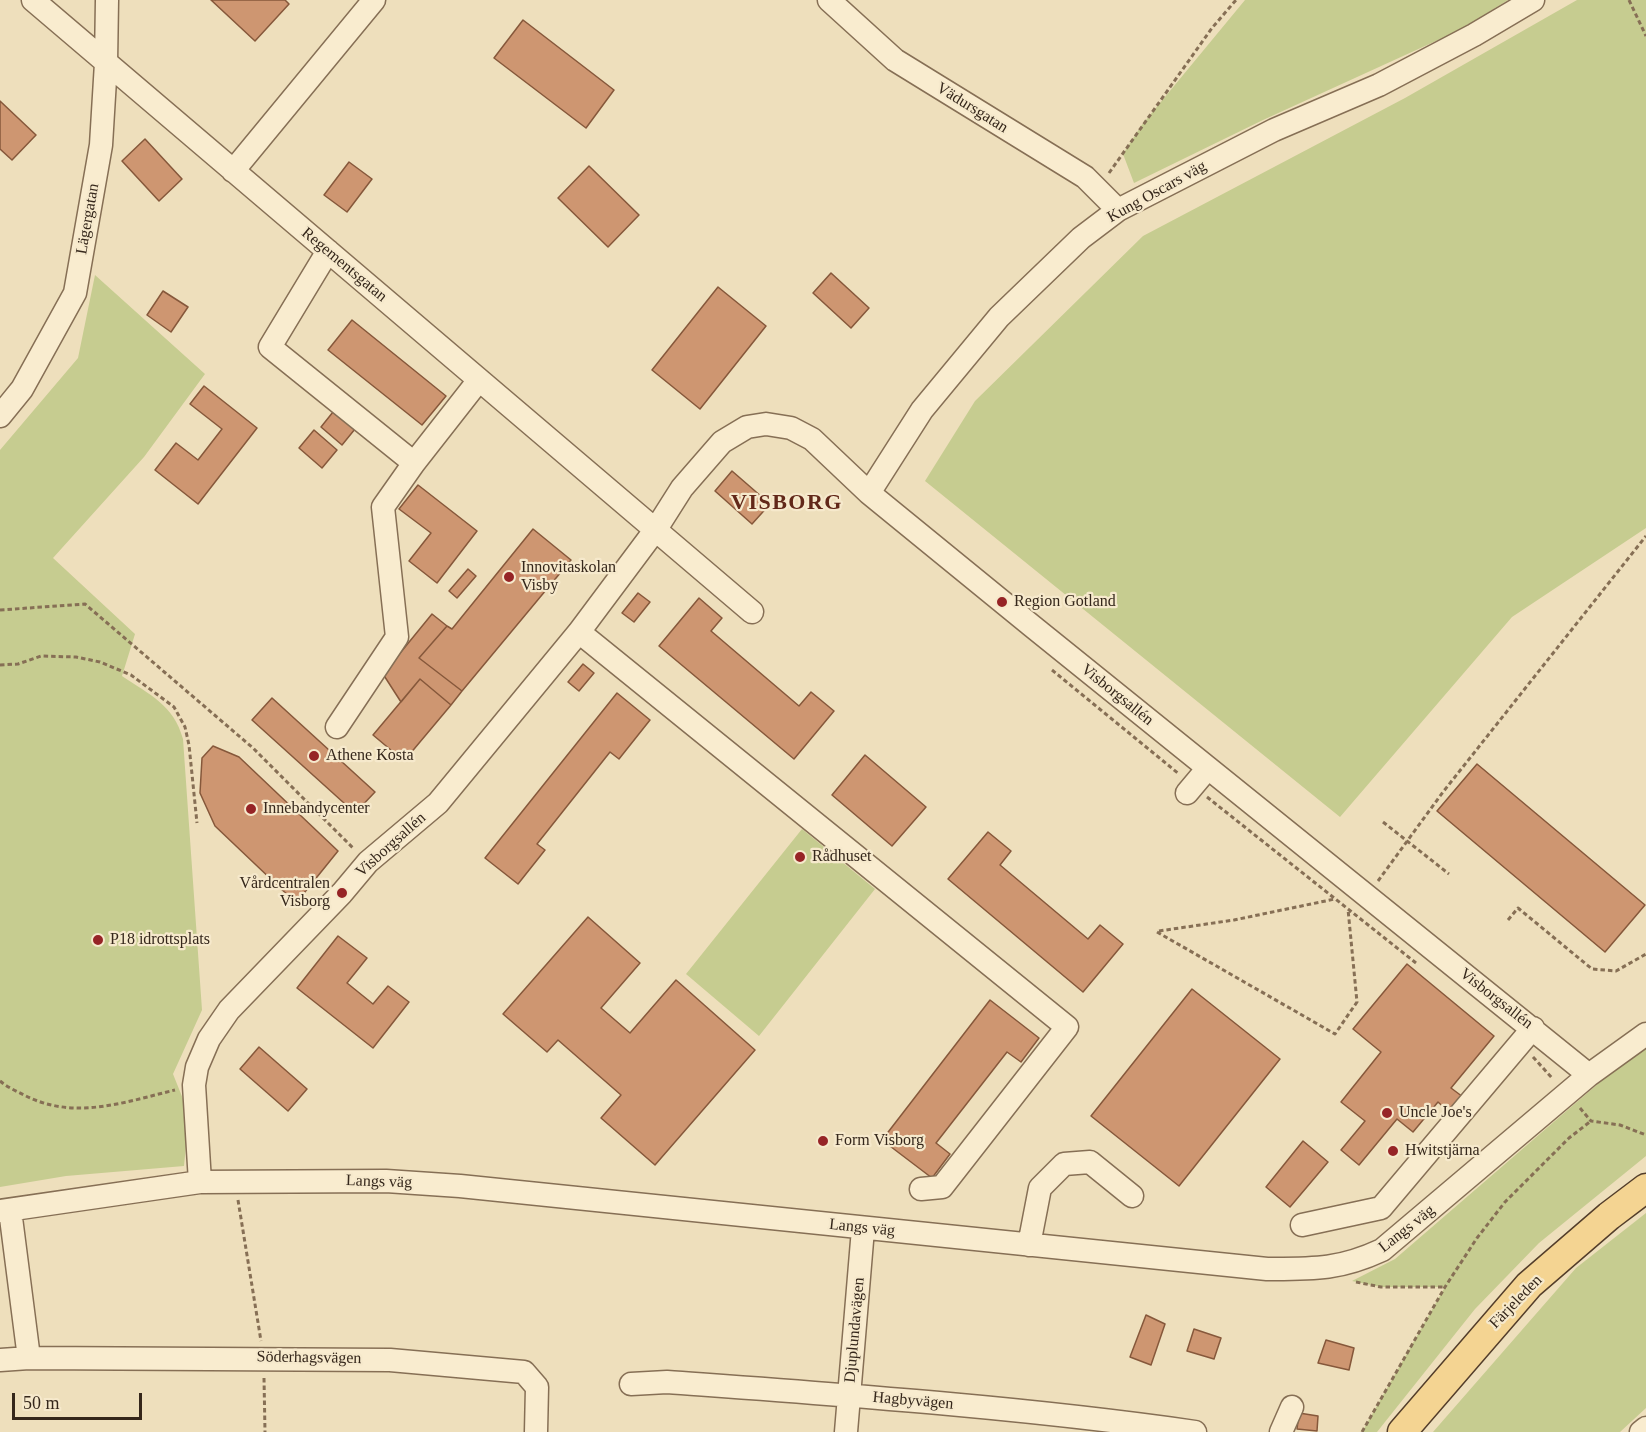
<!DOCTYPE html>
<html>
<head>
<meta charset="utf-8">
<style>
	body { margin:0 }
	#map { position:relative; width:1646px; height:1432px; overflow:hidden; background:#eedfbc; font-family:Georgia,serif }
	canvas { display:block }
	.scale { position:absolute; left:12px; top:1393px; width:130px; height:27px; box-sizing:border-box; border:3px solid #35271b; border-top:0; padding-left:8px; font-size:18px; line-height:21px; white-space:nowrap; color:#35271b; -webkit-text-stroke:4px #f6e9cc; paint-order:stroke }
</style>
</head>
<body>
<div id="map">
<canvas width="1646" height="1432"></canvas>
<div class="scale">50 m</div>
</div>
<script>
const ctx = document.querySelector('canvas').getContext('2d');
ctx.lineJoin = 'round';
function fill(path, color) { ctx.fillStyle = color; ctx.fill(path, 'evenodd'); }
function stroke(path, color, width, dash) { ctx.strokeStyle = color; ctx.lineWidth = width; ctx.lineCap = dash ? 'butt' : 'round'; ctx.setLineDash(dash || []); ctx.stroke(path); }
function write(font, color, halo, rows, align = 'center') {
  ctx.font = font + ' Georgia,serif'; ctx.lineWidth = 4.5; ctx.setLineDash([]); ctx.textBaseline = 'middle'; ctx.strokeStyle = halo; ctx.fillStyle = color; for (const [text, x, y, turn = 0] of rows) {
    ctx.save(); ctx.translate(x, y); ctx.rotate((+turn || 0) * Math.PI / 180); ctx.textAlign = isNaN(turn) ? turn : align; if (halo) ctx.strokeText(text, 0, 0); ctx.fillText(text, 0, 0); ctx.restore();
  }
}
const green = new Path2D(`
	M1245,0H1508L1460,30L1263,120L1134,183L1123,154L1141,126Z
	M1577,0H1646V528L1512,617L1340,817L925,481L975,401L1143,236L1405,98Z
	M95,275L205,374L144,457L53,558L135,634L122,676C150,695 174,705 183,739L202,1010L173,1074L189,1114L184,1166L66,1176L0,1187V450L78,358Z
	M802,829L875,889L759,1036L686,974Z
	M1646,1046V1156L1539,1243L1475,1309L1377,1432H1362L1445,1287H1381L1352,1281L1395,1259L1629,1057Z
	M1646,1213V1408L1620,1432H1433L1576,1268Z`);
const building = new Path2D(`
	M211,0H285L289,4L255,41Z
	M523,20L614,90L586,128L494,58Z
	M0,101L36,135L12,160L0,149Z
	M145,139L182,179L159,201L122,161Z
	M349,162L372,179L347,212L324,195Z
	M589,166L639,215L608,247L558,198Z
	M831,273L869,308L851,328L813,293Z
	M718,287L766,326L700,409L652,370Z
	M163,291L188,307L171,332L147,315Z
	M352,320L446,396L422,425L328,350Z
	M204,386L257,428L198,504L155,470L176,443L198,460L222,429L190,404Z
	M333,412L355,429L342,445L321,427Z
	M314,430L337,450L322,468L299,448Z
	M732,471L770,504L752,524L715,491Z
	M418,485L477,531L437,583L409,561L431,533L399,509Z
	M533,529L571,560L462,691L419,658L447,626L452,629Z
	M468,569L476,576L457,598L449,591Z
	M638,593L650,602L634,622L622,613Z
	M699,598L722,618L711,631L799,706L811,692L834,711L794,759L659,646Z
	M432,614L447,626L419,658L462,691L451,705L420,679L401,702L383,674Z
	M583,664L594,673L579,691L568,682Z
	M420,679L451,705L404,761L373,735Z
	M617,693L650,720L619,759L610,752L537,844L545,850L518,884L485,858Z
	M272,698L375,792L355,813L252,720Z
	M213,746L239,757L338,851L296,903L215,826L200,793L202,758Z
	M865,755L926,807L892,846L832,795Z
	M1477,764L1645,905L1605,952L1437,811Z
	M988,832L1011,851L1000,865L1088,939L1100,925L1123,944L1083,992L948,879Z
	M588,917L640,963L601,1008L630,1033L676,980L755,1050L655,1165L601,1118L621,1095L558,1040L547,1052L503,1014Z
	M338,936L367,958L347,983L373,1004L388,986L409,1002L373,1048L297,988Z
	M1407,964L1494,1036L1451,1088L1463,1097L1450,1113L1438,1102L1413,1132L1397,1119L1359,1165L1341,1150L1365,1121L1341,1102L1381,1052L1353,1029Z
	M1192,989L1280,1059L1179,1186L1091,1116Z
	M990,1000L1039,1038L1021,1062L1007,1052L936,1143L950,1154L932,1178L882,1140Z
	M259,1047L307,1089L288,1111L240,1069Z
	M1303,1141L1328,1162L1290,1207L1266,1187Z
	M1146,1315L1165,1324L1151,1365L1130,1357Z
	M1194,1329L1221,1338L1214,1359L1187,1351Z
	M1326,1340L1354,1348L1349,1370L1318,1363Z
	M1299,1413L1318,1416L1317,1431L1297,1429Z`);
const path = new Path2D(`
	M1629,0L1646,36
	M1109,173L1212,28L1236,0
	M0,610L85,604L253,748L354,849
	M0,665L18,664L41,656L76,657L100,662L131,675L174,707L185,727L189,745L197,823
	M1052,670L1179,774
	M1207,797L1416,963
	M1383,822L1449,874
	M1378,881L1443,792L1646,536
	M1508,920L1518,908L1592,969L1616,971L1646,954
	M1159,931L1234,920L1335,899
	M1157,932L1335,1034L1357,1002L1348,909
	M1533,1057L1553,1079
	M0,1081C7,1087 16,1091 24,1095C74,1121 125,1102 175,1090
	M1580,1108L1591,1121L1620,1125L1646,1135
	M238,1200L261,1341
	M1356,1282L1381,1287H1445
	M264,1378L265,1432
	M1362,1432L1445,1287L1477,1238L1505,1202L1569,1138L1591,1121`);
const minor = new Path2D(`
	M33,0L752,612
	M829,0L895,60L1085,177L1118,210
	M233,171L374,0
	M328,251L270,347L414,463L479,380
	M0,416L22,389L75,293L101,145L106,63L107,0
	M869,493L922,410L999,317L1081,238L1118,210L1274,130L1379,85L1474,35L1533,0
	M579,632L1067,1027L942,1187L921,1189
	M337,727L397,637L383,507L414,463
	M1187,793L1208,768
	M200,1182L194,1085L197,1067L209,1039L229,1010L342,893L368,862L438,803L579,632L656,529L682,488L722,442L747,427L766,424L791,428L812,439L869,493L1032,626L1589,1075
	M10,1210L29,1358
	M0,1211L200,1182L386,1181L460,1186L1267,1269C1313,1269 1339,1270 1382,1250L1589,1075L1646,1034
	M1302,1225L1381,1208L1533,1028
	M1029,1245L1040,1188L1064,1164L1090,1162L1132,1196
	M0,1360L29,1358L390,1360L524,1372L537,1387L536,1432
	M631,1384L667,1382C844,1395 1020,1407 1195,1432
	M846,1432L863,1229
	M1281,1432L1292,1407
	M1641,1432L1646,1428`);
const major = new Path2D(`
	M1402,1432L1529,1285L1609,1216L1646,1188`);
const markers = [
	[509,577,6,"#962426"],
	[1002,602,6,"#962426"],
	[314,756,6,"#962426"],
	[251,809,6,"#962426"],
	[800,857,6,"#962426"],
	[342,893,6,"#962426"],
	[98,940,6,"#962426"],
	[1387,1113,6,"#962426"],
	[823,1141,6,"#962426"],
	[1393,1151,6,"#962426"]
];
const streetNames = [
	["Vädursgatan",972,108,32],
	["Kung Oscars väg",1157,192,-29],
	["Lägergatan",88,219,-80],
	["Regementsgatan",344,265,40],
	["Visborgsallén",1117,695,39],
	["Visborgsallén",391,845,-42],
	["Visborgsallén",1496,999,38],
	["Langs väg",379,1182,2],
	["Langs väg",862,1228,6],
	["Langs väg",1407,1229,-38],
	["Färjeleden",1516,1302,-46],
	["Djuplundavägen",855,1330,-85],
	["Söderhagsvägen",309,1358,1],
	["Hagbyvägen",913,1401,5]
];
const poiNames = [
	["Innovitaskolan",521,568],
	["Visby",521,586],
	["Region Gotland",1014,602],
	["Athene Kosta",326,756],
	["Innebandycenter",263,809],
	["Rådhuset",812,857],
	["Vårdcentralen",330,884,"right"],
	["Visborg",330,902,"right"],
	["P18 idrottsplats",110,940],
	["Uncle Joe's",1399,1113],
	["Form Visborg",835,1141],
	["Hwitstjärna",1405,1151]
];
const districtNames = [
	["VISBORG",787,503]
];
fill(green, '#c6cc90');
fill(building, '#ce9671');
stroke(building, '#86583b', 1.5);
stroke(minor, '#866f55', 25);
stroke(major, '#533d2a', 31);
stroke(path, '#866f55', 3, [4.5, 3]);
stroke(minor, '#f9eccf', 22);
stroke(major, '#f4d492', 28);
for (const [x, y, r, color] of markers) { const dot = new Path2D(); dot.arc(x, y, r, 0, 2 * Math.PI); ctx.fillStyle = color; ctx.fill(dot); stroke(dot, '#f6e9cc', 2); }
write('16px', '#35271b', '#f6e9cc', streetNames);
write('16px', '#35271b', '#f6e9cc', poiNames, 'left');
ctx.letterSpacing = '1.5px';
write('bold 22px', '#622819', '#f6e9cc', districtNames);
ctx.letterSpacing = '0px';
</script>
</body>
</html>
